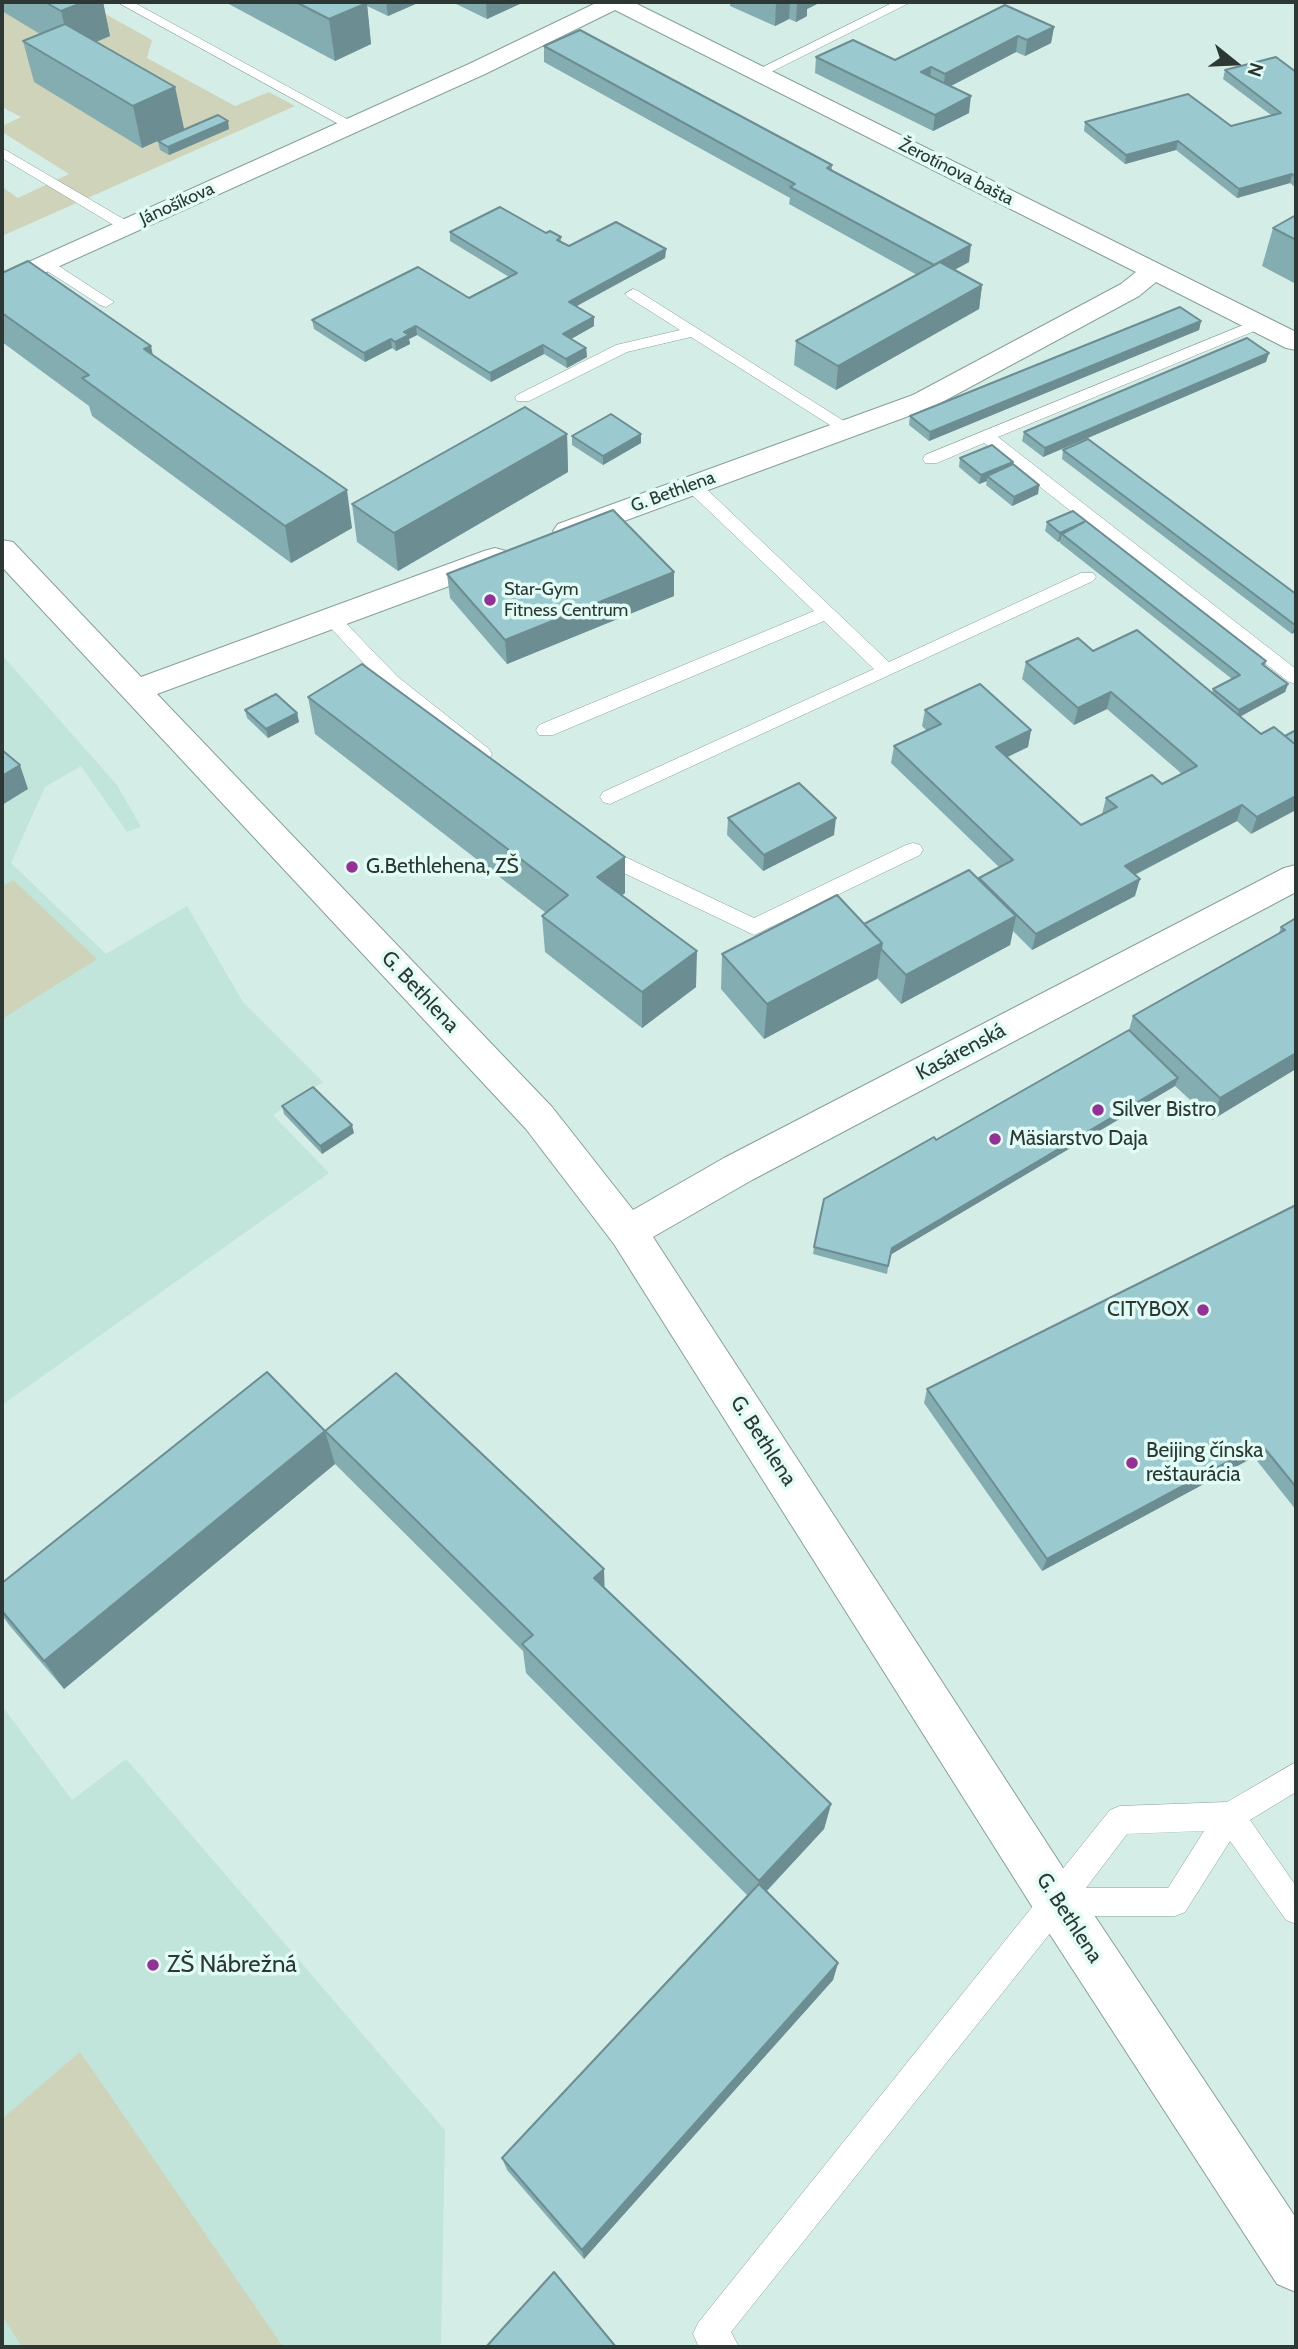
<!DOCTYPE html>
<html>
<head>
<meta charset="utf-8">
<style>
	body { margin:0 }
	#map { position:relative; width:1298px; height:2349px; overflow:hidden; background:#d4eee7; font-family:Cabin,sans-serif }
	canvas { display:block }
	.frame { position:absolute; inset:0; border:4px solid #2d3835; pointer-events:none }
	.north { position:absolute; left:1200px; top:28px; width:70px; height:70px; -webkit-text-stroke:5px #e1fcf4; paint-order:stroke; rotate:108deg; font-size:19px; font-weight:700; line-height:28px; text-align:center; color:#2d3835 }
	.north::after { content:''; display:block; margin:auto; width:24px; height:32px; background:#2d3835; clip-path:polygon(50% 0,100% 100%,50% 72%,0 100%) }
</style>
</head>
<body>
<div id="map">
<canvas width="1298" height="2349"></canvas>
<div class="frame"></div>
<div class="north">N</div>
</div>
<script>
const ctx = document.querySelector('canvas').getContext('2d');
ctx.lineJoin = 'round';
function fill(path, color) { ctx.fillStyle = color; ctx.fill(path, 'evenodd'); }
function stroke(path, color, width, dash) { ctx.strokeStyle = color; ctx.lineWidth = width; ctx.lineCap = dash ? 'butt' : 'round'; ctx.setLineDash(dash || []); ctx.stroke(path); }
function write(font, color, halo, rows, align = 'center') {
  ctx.font = font + ' Cabin,sans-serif'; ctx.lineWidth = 7; ctx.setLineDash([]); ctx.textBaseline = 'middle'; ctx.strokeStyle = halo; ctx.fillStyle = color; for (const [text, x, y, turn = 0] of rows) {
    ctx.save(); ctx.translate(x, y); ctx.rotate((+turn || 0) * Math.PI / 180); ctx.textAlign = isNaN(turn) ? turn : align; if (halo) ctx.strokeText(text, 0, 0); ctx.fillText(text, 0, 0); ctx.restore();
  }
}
const built = new Path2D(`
	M2,655L117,785L141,827L127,832L81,766L45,787L11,863L106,954L187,906L243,1002L323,1082L273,1115L329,1173L2,1405Z
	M2,1706L72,1800L126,1759L445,2130L441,2347H2Z`);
const green = new Path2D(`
	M2,2H84L152,40L147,58L235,106L269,92L295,106L2,236V187L18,198L69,174L2,132V126L21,117L2,107Z
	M13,880L97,959L2,1019V887Z
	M80,2052L283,2347H22L2,2315V2119Z`);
const service = new Path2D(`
	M117,2H133L358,125L356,128H346Z
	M894,2H911L763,76H753L751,73Z
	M2,148L132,224L134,227L127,231L122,230L2,158Z
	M46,259L51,261L114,302L106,307L100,305L41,267L38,264L41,261Z
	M633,289L638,291L855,428L847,433L841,432L691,337L627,352L529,401H517L515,398L517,395L616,345L680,330L628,297L625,294Z
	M1258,319L1266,324L1264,327L998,437L1296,669V684L1289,682L984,443L937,463H925L923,459L925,455Z
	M692,480L698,481L889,662L1081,573H1093L1096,577L1093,581L610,804L603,802L600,797L603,792L874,669L824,621L553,735H539L536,730L539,725L814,611L686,489L683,485L686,481Z
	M331,612L337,614L398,677L489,749L492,754L489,759H475L384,685L325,622L322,618L325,614Z
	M599,840L606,842L621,855L754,918L906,845L913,843L920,845L923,850L920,855L754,935L607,865L589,847L592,842Z
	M1296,1762V1792L1250,1820L1296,1886V1924L1286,1920L1230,1841L1185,1912L1175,1916H1064L731,2332L739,2347L698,2345L693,2334L698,2323L1110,1810L1120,1806L1227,1802ZM1204,1831L1168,1888H1086L1127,1834Z`);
const minor = new Path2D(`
	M598,2H633L1296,332V350L1286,348L1156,282L1139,296L933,407L578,538L568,540L558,538L553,531L558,524L913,395L1121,284L1136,272L615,10L485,74L2,292V274L469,64Z
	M2,540L13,542L141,677L484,551L495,548L506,551L510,558L506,565L157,694L552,1107L633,1210L724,1158L1284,868L1296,865V892L752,1180L653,1237L1074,1885L1296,2218V2292L1277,2284L1040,1919L614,1244L526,1129L2,567Z`);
const wall = new Path2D(`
	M2,2H103L110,36L96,42L175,87L184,129L142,148L34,82L23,41L40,34L2,11Z
	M225,2H420L388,16L367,6L371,44L335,61Z
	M452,2H524L487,19Z
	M730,2H821L807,9V16L796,22L789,19L775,26L730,6Z
	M1054,27L1051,43L1025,56L1016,52L951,86L969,113L933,131L815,73L816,57L895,60Z
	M544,46L832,165V170L969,262L954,270L982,285L979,309L836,390L794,365L796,341L917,275L789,204L790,198L544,62Z
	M1225,70L1296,72V188L1290,183L1237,198L1176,150L1125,164L1084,131L1085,122L1231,126L1271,115L1223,79Z
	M229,129L169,155L160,150L158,141Z
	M1296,215V284L1262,266L1273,228Z
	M450,232L546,233L561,237V242L569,246L666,249L665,258L577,306L594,317V326L571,339L586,348L587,357L567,368L544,354L491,382L417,335L409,339L410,344L396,351L392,348L365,362L314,329L312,320L469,298L509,277L450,241Z
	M2,273L153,355L352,528L291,563L92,416L89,406L2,342Z
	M1201,321L1199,330L929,441L909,425L910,416Z
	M1266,362L1043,457L1022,441L1024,432Z
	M567,434L568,472L398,571L357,542L352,504Z
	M572,436L641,443L603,465L572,445Z
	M1063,450L1296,594V631L1292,634L1062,459Z
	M960,458L1012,465L1039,485L1038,494L1012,506L986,485L987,481L979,484L959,467Z
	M1047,522L1266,661L1265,666L1288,684L1285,692L1240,716L1261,734L1285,736L1296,730L1251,834L1237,821L1135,875V896L1032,950L1013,931L1010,945L901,1004L877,978L764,1039L721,989L722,954L864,924L979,879V878L999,867L891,763L894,746L927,731L922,726L925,710L1031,730L1028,747L1007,757L1081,825L1102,814L1106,798L1162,784L1182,774L1107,709L1074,725L1022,679L1026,662L1093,651L1212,693L1213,689L1232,679L1060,543V541L1058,542L1045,531Z
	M674,572V596L507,664L450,598L447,574Z
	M308,697L625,857V893L622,895L696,987L642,1028L545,952L542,916L546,913L315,734Z
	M245,710L297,713L299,722L268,738L247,718Z
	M728,818L834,835L763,871L727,835Z
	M1296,918L1212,1120L1175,1086L890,1255L887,1274L813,1254L814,1247L936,1140L1129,1030L1133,1016L1279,933L1281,927Z
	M282,1106L354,1133L322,1154L284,1114Z
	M1296,1205V1510L1254,1457L1042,1571L924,1403L927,1389Z
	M325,1431L605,1589L831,1804L824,1829L767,1891L838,1963L833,1980L584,2259L507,2170L502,2158L747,1895L526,1673L523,1651L335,1464L64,1689L9,1625L2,1615V1583Z`);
const shadedWall = new Path2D(`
	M84,2H103L110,36L71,52L61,11Z
	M386,2H420L388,16Z
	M489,2H524L487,19L486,3Z
	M776,2H790L789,19L775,26Z
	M797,2H821L807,9V16L796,22Z
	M367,3L371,44L335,61L329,19Z
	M1054,27L1051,43L1025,56L1027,40Z
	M1018,36L1016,52L943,90L945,74Z
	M931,67L930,83L921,72Z
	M175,87L184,129L142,148L133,106Z
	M971,96L969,113L933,131L935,115Z
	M228,121L229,129L169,155L168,147Z
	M1178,141L1176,150L1125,164L1126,155Z
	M1292,174L1290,183L1237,198L1239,189Z
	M971,245L969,262L932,282L934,265Z
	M666,249L665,258L569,310V302Z
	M982,285L979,309L836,390L838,366Z
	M594,317V326L564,343L563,334Z
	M1201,321L1199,330L929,441L930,432Z
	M416,326L417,335L409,339L410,344L396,351L395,342L404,332Z
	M391,339L392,348L365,362L364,353Z
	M543,345L544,354L491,382L490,373Z
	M151,346L159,384L144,349Z
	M586,348L587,357L567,368L566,359Z
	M1269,353L1266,362L1043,457L1045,448Z
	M567,434L568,472L398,571L394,533Z
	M641,434V443L603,465V456Z
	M1013,462L1011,470L987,476V481L979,484L981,475Z
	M1039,485L1038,494L1012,506L1014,497Z
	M347,490L352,528L291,563L285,526Z
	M1084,522L1062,534L1060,541L1058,542L1060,533Z
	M674,572V596L507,664L505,640Z
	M1296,624V631L1292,634L1295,625Z
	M1288,684L1285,692L1236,719L1239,710Z
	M1111,692L1107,709L1074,725L1078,708Z
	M297,713L299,722L268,738L266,729Z
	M1031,730L1028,747L993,764L996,747Z
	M20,765L28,789L2,805V776Z
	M1296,796V810L1251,834L1257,817Z
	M1242,805L1237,821L1120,882L1125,866Z
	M836,818L834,835L763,871L764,855Z
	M625,857V893L598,913L597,877Z
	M1140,879L1135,896L1032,950L1036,934Z
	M1016,916L1010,945L901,1004L906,975Z
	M882,943L877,979L764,1039L767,1004Z
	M697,951L696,987L642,1028V992Z
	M1296,1053V1069L1212,1120L1220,1098Z
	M1178,1078L1175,1086L890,1255L892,1248Z
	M352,1125L354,1133L322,1154L320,1146Z
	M325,1431L335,1464L64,1689L44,1661Z
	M1261,1444L1254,1457L1042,1571L1047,1559Z
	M604,1569L605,1600L594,1578Z
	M831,1804L824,1829L755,1903L759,1881Z
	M838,1963L833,1980L584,2259L582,2250Z`);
const building = new Path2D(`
	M45,2H84L61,11Z
	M296,2H365L367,3L329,19Z
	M1005,5L1054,27L1027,40L1018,36L945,74L931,67L921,72L971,96L935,115L816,57L853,40L895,60Z
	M65,24L175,87L133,106L23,41Z
	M580,30L832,165L827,168L971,245L934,265L790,187L795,184L544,46Z
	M1276,57L1296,72V177L1292,174L1239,189L1178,141L1126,155L1085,122L1188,94L1231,126L1281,113L1225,70Z
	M218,115L228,121L168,147L158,141Z
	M500,207L546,233L550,231L561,237L557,240L569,246L616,222L666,249L569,302L594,317L563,334L586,348L566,359L543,345L490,373L416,326L404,332L409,335L395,342L391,339L364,353L312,320L418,267L469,298L517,273L450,232Z
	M1296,215V240L1273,228Z
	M28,261L151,346L144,349L347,490L285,526L82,378L89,375L2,313V273Z
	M940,262L982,285L838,366L796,341Z
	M1180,307L1201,321L930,432L910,416Z
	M1247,338L1269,353L1045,448L1024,432Z
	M525,407L567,434L394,533L352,504Z
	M611,414L641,434L603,456L572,436Z
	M1088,439L1296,594V624L1295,625L1063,450Z
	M992,445L1013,462L981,475L960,458Z
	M1013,464L1039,485L1014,497L987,476Z
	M613,510L674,572L505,640L447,574Z
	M1073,511L1266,661L1262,664L1288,684L1239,710L1213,689L1240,675L1062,534L1084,522L1060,533L1047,522Z
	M1137,630L1261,734L1274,727L1296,745V796L1257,817L1242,805L1125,866L1140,879L1036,934L979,878L1013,860L894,746L941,724L925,710L980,684L1031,730L996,747L1081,825L1117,807L1106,798L1152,775L1162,784L1197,766L1111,692L1078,708L1026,662L1078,638L1093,651Z
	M362,664L625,857L597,877L697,951L642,992L542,916L568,895L308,697Z
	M276,694L297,713L266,729L245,710Z
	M1296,730V745L1285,736Z
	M2,750L20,765L2,776Z
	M799,783L836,818L764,855L728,818Z
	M969,870L1016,916L906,975L881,949L882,943L864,924Z
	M837,895L882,943L767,1004L722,954Z
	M1296,918V1053L1220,1098L1133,1016L1285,930L1281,927Z
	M1129,1030L1178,1078L892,1248L888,1266L814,1247L824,1199L934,1137L936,1140Z
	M313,1087L352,1125L320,1146L282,1106Z
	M1296,1205V1487L1261,1444L1047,1559L927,1389Z
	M267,1372L325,1431L396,1373L604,1569L594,1578L831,1804L759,1881L522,1644L533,1635L325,1431L44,1661L2,1611V1583Z
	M759,1884L838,1963L582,2250L502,2158Z
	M554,2272L616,2347H486Z`);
const markers = [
	[490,600,7,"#943096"],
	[352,867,7,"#943096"],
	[1098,1110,7,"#943096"],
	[995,1139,7,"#943096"],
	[1203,1310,7,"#943096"],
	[1132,1463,7,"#943096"],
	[153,1965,7,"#943096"]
];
const farStreetnames = [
	["Žerotínova bašta",956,172,27],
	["Jánošíkova",177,204,-24],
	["G. Bethlena",673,492,-20]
];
const farPoinames = [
	["Star-Gym",504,590],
	["Fitness Centrum",504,611]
];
const poiNames = [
	["G.Bethlehena, ZŠ",366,867],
	["Silver Bistro",1112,1110],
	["Mäsiarstvo Daja",1009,1139],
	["CITYBOX",1189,1310,"right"],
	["Beijing čínska",1146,1451],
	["reštaurácia",1146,1475]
];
const streetNames = [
	["G. Bethlena",420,992,47],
	["Kasárenská",961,1052,-28],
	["G. Bethlena",763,1441,57],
	["G. Bethlena",1069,1918,57]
];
const nearPoinames = [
	["ZŠ Nábrežná",167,1965]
];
fill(built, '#c1e4db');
fill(green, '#ced3b9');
stroke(service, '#879f98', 1);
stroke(minor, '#879f98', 2);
fill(service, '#fff');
fill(minor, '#fff');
fill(wall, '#84adb2');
fill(shadedWall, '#6c8d91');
fill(building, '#9ac9cf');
stroke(building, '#6c8d91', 2);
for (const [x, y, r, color] of markers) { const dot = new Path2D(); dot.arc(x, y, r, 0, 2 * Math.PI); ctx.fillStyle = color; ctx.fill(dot); stroke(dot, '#e1fcf4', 2.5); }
write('18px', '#2d3835', '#e1fcf4', farStreetnames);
write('18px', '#2d3835', '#e1fcf4', farPoinames, 'left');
write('21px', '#2d3835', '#e1fcf4', poiNames, 'left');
write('21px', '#2d3835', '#e1fcf4', streetNames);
write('24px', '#2d3835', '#e1fcf4', nearPoinames, 'left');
</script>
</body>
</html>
